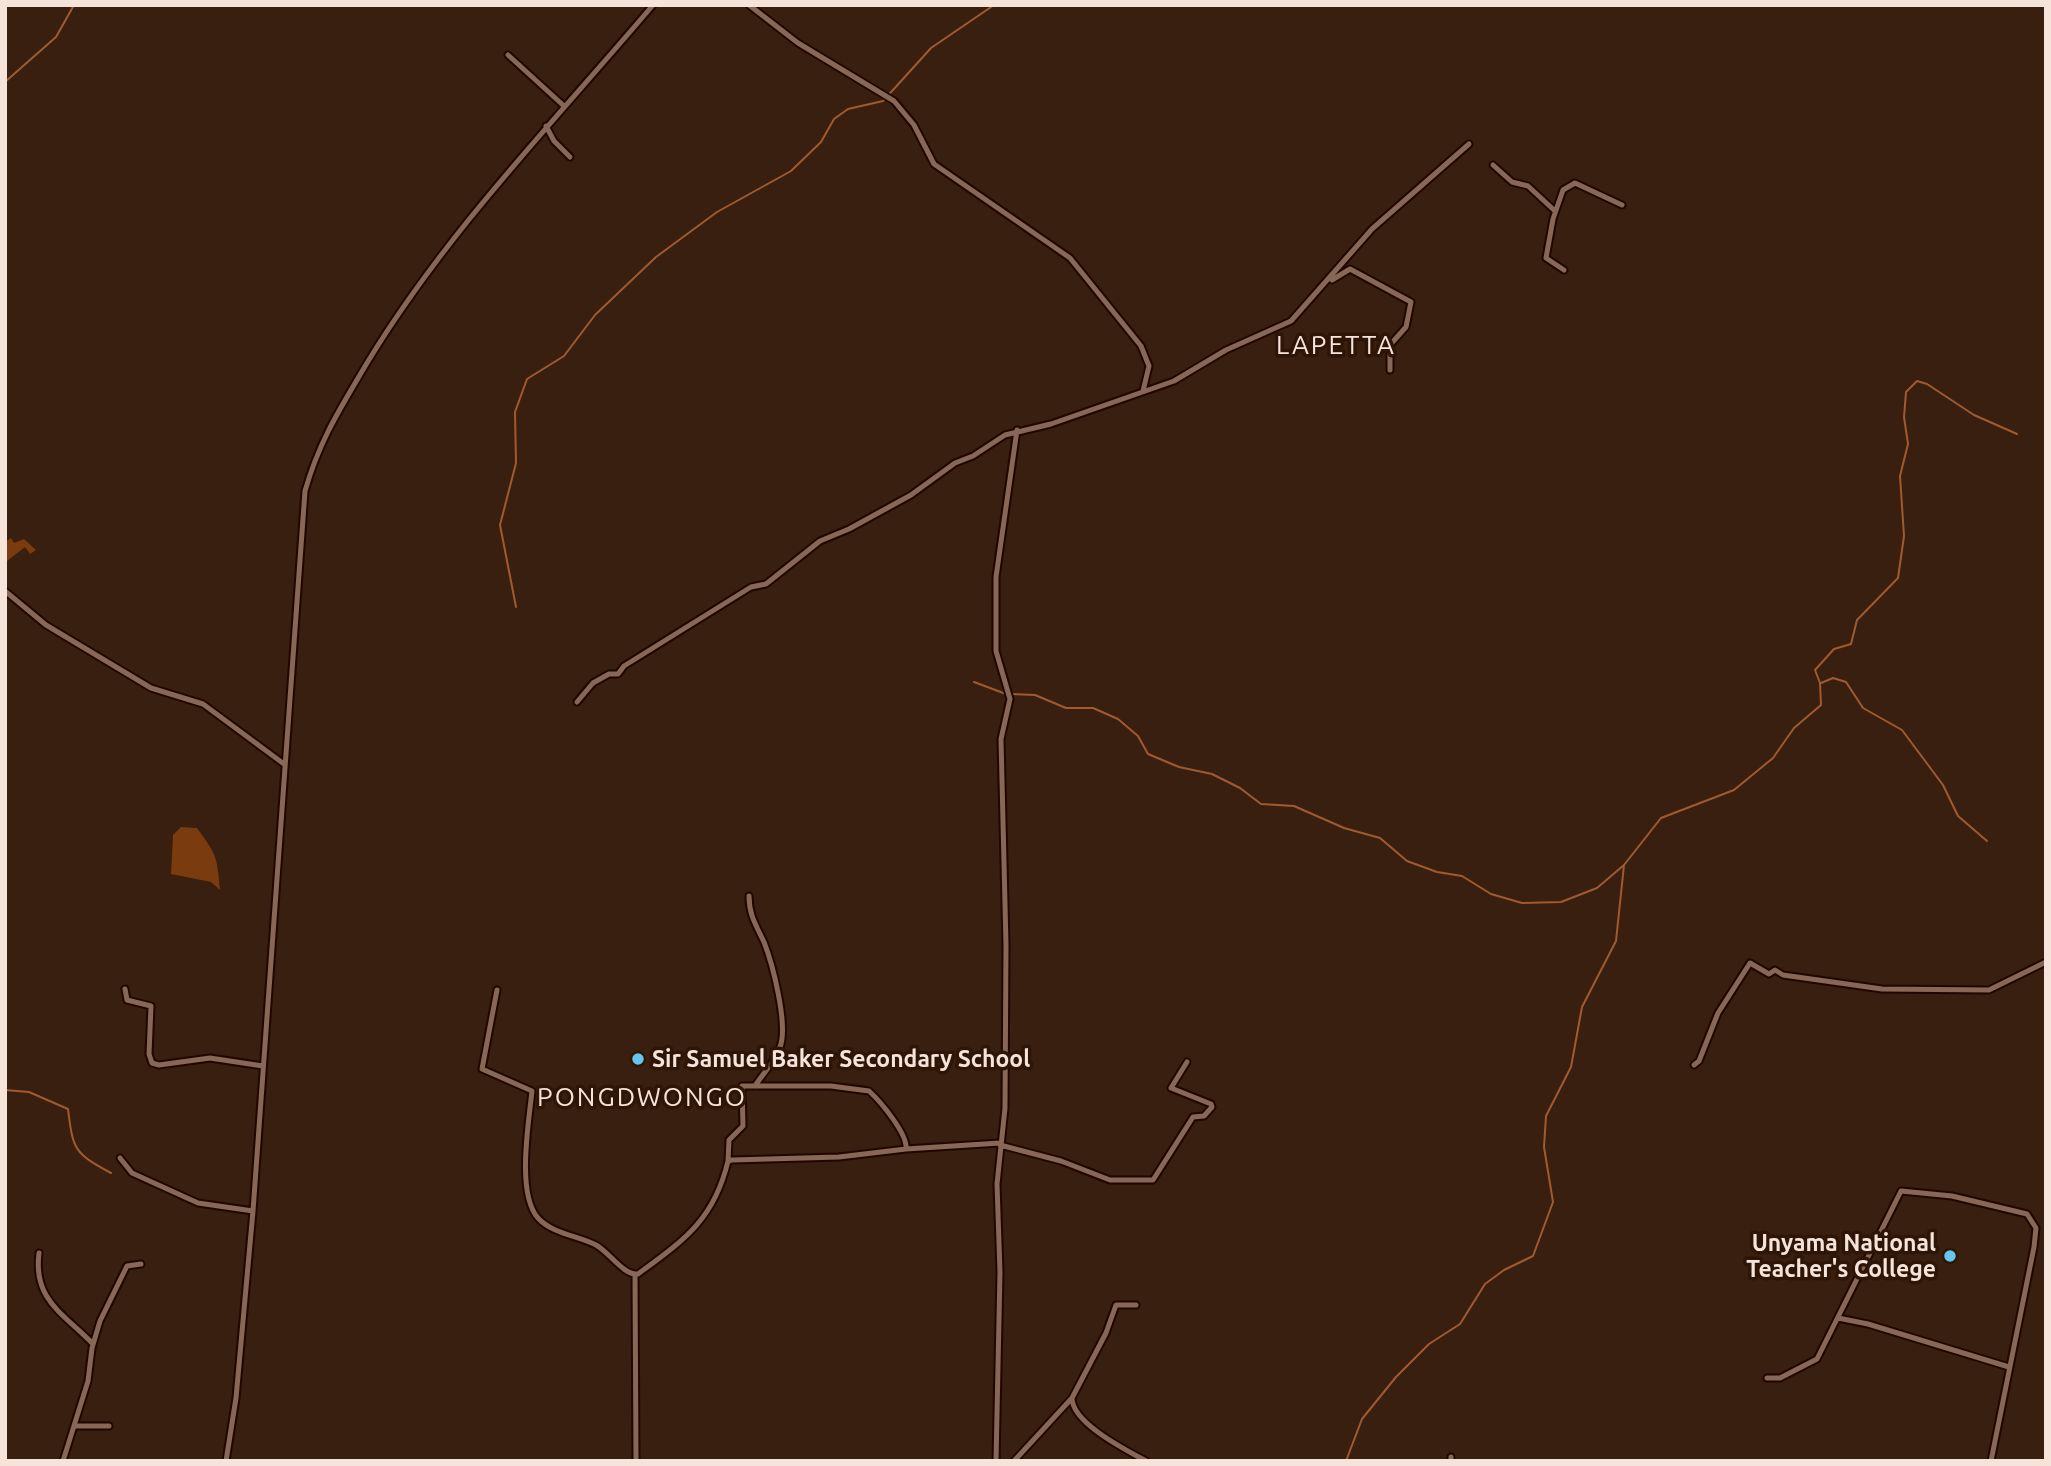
<!DOCTYPE html>
<html>
<head>
<meta charset="utf-8">
<style>
	body { margin:0 }
	#map { position:relative; width:2051px; height:1466px; overflow:hidden; background:#391f10; font-family:Ubuntu,sans-serif }
	canvas { display:block }
	.frame { position:absolute; inset:0; border:7px solid #f6e3da; pointer-events:none }
</style>
</head>
<body>
<div id="map">
<canvas width="2051" height="1466"></canvas>
<div class="frame"></div>
</div>
<script>
const ctx = document.querySelector('canvas').getContext('2d');
ctx.lineJoin = 'round';
function fill(path, color) { ctx.fillStyle = color; ctx.fill(path, 'evenodd'); }
function stroke(path, color, width, dash) { ctx.strokeStyle = color; ctx.lineWidth = width; ctx.lineCap = dash ? 'butt' : 'round'; ctx.setLineDash(dash || []); ctx.stroke(path); }
function write(font, color, halo, rows, align = 'center') {
  ctx.font = font + ' Ubuntu,sans-serif'; ctx.lineWidth = 7; ctx.setLineDash([]); ctx.textBaseline = 'middle'; ctx.strokeStyle = halo; ctx.fillStyle = color; for (const [text, x, y, turn = 0] of rows) {
    ctx.save(); ctx.translate(x, y); ctx.rotate((+turn || 0) * Math.PI / 180); ctx.textAlign = isNaN(turn) ? turn : align; if (halo) ctx.strokeText(text, 0, 0); ctx.fillText(text, 0, 0); ctx.restore();
  }
}
const green = new Path2D(`
	M11,538L14,543L24,539L36,550L30,554L25,547L7,561L5,542Z
	M181,827L197,828C217,855 217,857 220,890L211,882L171,874L173,835Z`);
const stream = new Path2D(`
	M5,82L56,37L74,5
	M516,607L500,525L516,463L515,412L527,379L564,356L595,315L656,257L717,212L791,171L821,142L834,119L848,109L883,101L931,48L994,5
	M974,682L1006,694
	M1821,683L1833,678L1846,682L1863,708L1902,730L1943,785L1958,816L1987,841
	M1011,694L1035,695L1066,708H1093L1118,719L1138,736L1148,754L1179,767L1212,774L1240,788L1261,804L1294,806L1344,828L1380,838L1407,861L1437,872L1462,876L1491,894L1522,903L1561,902L1597,888L1624,865
	M5,1090L29,1092L68,1109C73,1150 74,1153 111,1173
	M1346,1461L1362,1419L1396,1377L1429,1344L1460,1324L1485,1284L1504,1270L1533,1256L1553,1202L1544,1147L1546,1116L1571,1067L1582,1007L1616,941L1624,865L1661,818L1734,790L1773,758L1794,728L1821,705L1820,683L1815,670L1834,649L1851,644L1857,620L1898,578L1904,536L1900,476L1908,444L1904,417L1906,392L1917,381L1927,384L1974,415L2017,434`);
const street = new Path2D(`
	M749,5L798,43L894,101L914,125L934,164L1070,258L1141,346L1149,366L1143,391
	M508,55L564,106
	M546,126L554,141L570,157
	M1493,165L1512,182L1528,186L1555,211
	M1564,270L1546,258L1553,219L1563,190L1575,183L1622,205
	M1332,280L1350,269L1411,302L1406,327L1390,345V370
	M5,591L46,625L151,688L203,704L284,764
	M577,702L593,683L609,674H618L624,666L751,587L766,584L820,541L849,529L911,495L955,463L973,456L1005,435L1051,424L1174,381L1226,350L1291,321L1372,229L1469,144
	M749,896C749,915 756,925 764,942C773,965 787,1021 781,1044C777,1060 763,1073 755,1086
	M125,989L127,1000L151,1006L149,1054L152,1063L159,1065L210,1058L263,1066
	M497,990L482,1069L532,1091C529,1121 516,1193 538,1218C551,1233 578,1236 596,1245C609,1252 624,1276 638,1274C684,1240 714,1220 728,1161L732,1160L839,1157L906,1149L1000,1143
	M1694,1065L1699,1061L1718,1013L1750,963L1769,974L1775,970L1783,975L1882,989L1989,990L2046,962
	M1000,1145L1061,1161L1110,1180H1153L1193,1117L1204,1116L1212,1107L1211,1104L1171,1088L1187,1062
	M120,1158L132,1173L198,1203L253,1211
	M728,1161L729,1140L743,1126L742,1086H831L869,1091C880,1101 908,1134 906,1149
	M39,1253C33,1300 63,1313 93,1344
	M635,1275L636,1461
	M1838,1318L1868,1324L2009,1367
	M1767,1378H1780L1817,1359L1901,1191L1952,1196L2027,1214L2036,1228L2034,1247L1991,1461
	M1072,1398C1072,1423 1126,1450 1146,1461
	M75,1426H109
	M1451,1457V1461
	M63,1461L88,1381L92,1348L100,1321L127,1266L141,1264
	M226,1461L236,1398L253,1211L305,491C320,439 340,409 367,363C447,231 554,122 653,5
	M996,1461L1000,1272L997,1184L1005,1108L1006,945L1001,739L1010,699L996,651V577L1017,430
	M1014,1461L1072,1398L1106,1333L1116,1305H1136`);
const markers = [
	[638,1059,7,"#66c4ef"],
	[1950,1256,7,"#66c4ef"]
];
const poiNames = [
	["Sir Samuel Baker Secondary School",652,1059],
	["Unyama National",1936,1243,"right"],
	["Teacher's College",1936,1269,"right"]
];
const quarterNames = [
	["LAPETTA",1336,345],
	["PONGDWONGO",642,1097]
];
fill(green, '#7a3b0f');
stroke(stream, '#a15a2e', 2);
stroke(street, '#1f0700', 9);
stroke(street, '#876756', 5);
for (const [x, y, r, color] of markers) { const dot = new Path2D(); dot.arc(x, y, r, 0, 2 * Math.PI); ctx.fillStyle = color; ctx.fill(dot); stroke(dot, '#2e1506', 2.5); }
write('bold 23px', '#f6e3da', '#2e1506', poiNames, 'left');
ctx.letterSpacing = '2px';
write('26px', '#f6e3da', '#2e1506', quarterNames);
ctx.letterSpacing = '0px';
</script>
</body>
</html>
